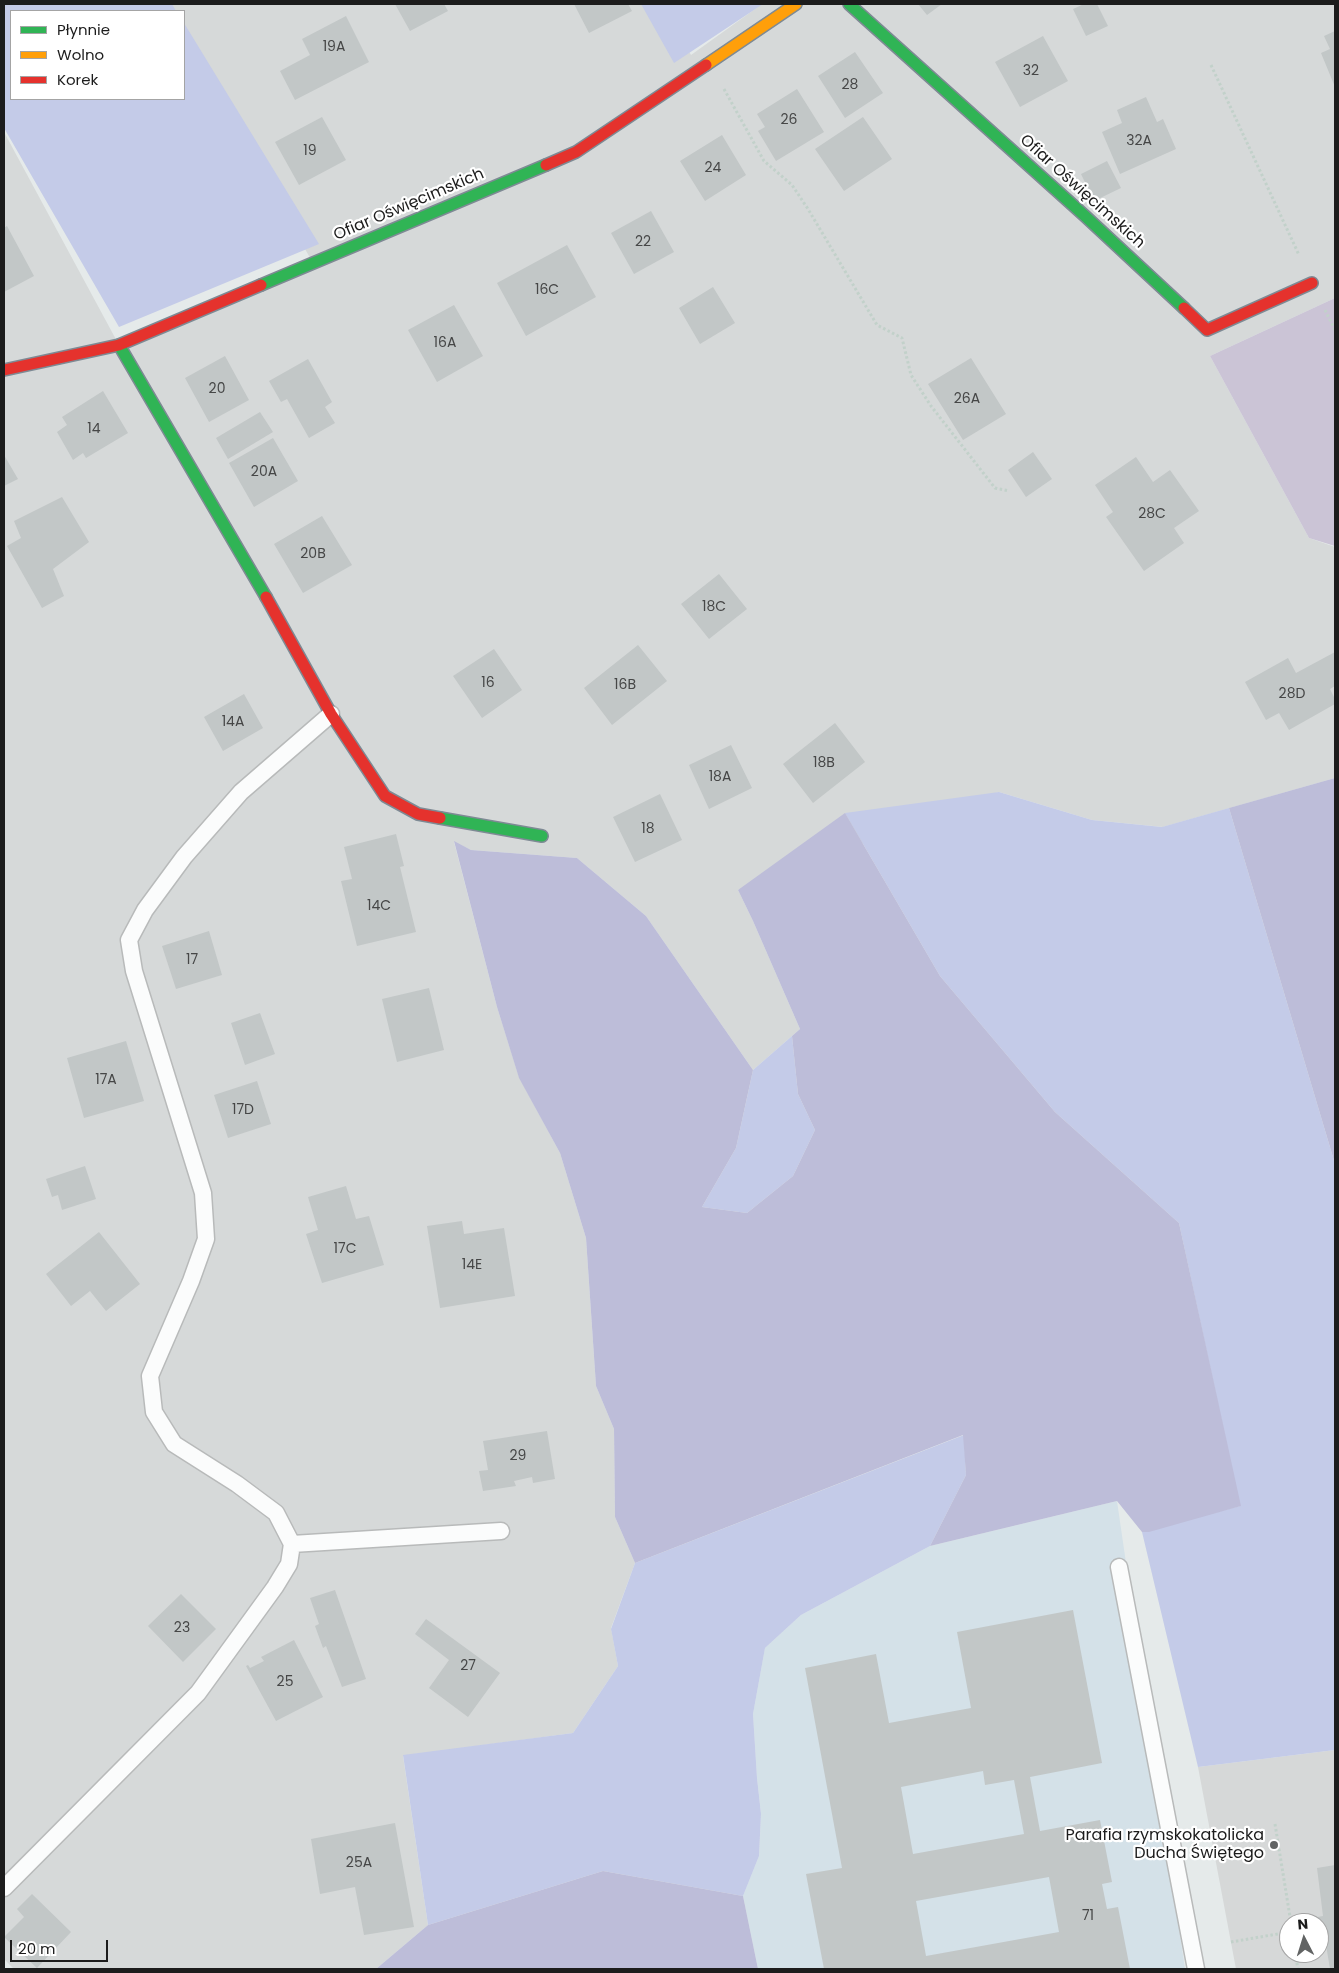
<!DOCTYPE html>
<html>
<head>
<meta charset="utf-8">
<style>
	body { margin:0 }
	#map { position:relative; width:1339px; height:1973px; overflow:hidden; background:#e5eaea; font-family:Poppins,sans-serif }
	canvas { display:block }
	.frame { position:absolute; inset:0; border:5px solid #1c1c1c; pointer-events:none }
	.legend { position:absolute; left:10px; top:10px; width:175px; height:90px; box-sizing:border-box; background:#fff; border:1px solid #a4a4a4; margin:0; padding:6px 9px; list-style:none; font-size:15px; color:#1c1c1c }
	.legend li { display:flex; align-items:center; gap:10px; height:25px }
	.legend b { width:25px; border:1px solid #a4a4a4 }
	.north { position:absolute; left:1279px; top:1913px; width:50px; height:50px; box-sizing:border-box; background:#fff; border:1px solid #a4a4a4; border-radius:50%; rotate:355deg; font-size:14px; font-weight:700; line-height:20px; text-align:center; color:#1c1c1c }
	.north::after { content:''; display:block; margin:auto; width:18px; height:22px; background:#626464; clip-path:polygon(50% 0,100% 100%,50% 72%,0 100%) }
	.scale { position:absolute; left:10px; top:1940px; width:98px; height:22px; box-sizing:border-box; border:2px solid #1c1c1c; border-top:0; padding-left:6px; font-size:15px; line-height:18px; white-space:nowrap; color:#1c1c1c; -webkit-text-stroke:4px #fff; paint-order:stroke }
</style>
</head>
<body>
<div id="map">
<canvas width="1339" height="1973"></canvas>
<div class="frame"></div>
<ul class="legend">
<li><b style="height:6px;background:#30b455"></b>Płynnie</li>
<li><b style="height:6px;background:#ff9f0a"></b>Wolno</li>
<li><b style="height:6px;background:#e5322d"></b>Korek</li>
</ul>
<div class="north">N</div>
<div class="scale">20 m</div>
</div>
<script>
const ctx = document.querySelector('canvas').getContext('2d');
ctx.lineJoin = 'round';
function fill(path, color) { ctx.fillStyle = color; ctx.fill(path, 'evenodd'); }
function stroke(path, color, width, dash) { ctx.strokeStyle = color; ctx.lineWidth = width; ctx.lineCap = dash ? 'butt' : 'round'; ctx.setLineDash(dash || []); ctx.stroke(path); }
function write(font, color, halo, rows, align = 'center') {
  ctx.font = font + ' Poppins,sans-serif'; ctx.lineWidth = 4.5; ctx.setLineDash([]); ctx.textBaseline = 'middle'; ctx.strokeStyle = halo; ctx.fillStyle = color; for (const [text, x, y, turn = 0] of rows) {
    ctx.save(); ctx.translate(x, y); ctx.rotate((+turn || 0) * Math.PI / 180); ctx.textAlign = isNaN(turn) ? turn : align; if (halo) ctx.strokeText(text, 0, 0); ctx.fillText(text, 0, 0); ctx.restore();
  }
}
const residential = new Path2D(`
	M165,4H663L691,55L762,4H1335V298L1210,356L1309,538L1335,547V778L1163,827L1092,820L999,792L738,890L753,921L800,1029L753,1070L646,916L577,858L471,850L454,842L497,1007L519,1077L560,1153L586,1238L596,1386L614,1429L615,1517L635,1563L611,1628L618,1666L573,1733L403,1756L428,1925L376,1969H14L4,1959V132L119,345L313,263L184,37V11H169Z`);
const education = new Path2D(`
	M1117,1501L1185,1969H758L743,1896L759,1856L761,1814L757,1778L753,1714L765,1648L801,1615L930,1546Z`);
const religious = new Path2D(`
	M1335,1750V1969H1236L1198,1767ZM1289,1923H1319V1953H1289Z`);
const grass = new Path2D(`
	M4,4H172L176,11H11V99H184V23L319,244L119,327L4,128Z
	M641,4H763L674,63Z
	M999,792L1092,820L1162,827L1229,808L1335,1164V1750L1198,1767L1142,1532L1240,1506L1179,1223L1055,1112L940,976L845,813Z
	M792,1036L798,1094L815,1130L793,1176L747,1213L702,1207L736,1148L753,1070Z
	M964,1435L966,1475L930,1546L801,1615L765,1648L753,1714L757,1778L761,1814L759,1856L743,1896L603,1871L428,1925L403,1755L573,1733L618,1666L611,1629L635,1563Z`);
const forest = new Path2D(`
	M1335,778V1164L1229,808Z
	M845,813L940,976L1055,1112L1179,1223L1241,1506L1149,1532H1142L1117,1501L930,1546L966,1475L963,1435L635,1563L615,1517L614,1429L596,1386L586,1238L560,1153L519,1078L497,1007L454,841L471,850L577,858L646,916L753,1070L736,1148L702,1207L747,1213L793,1176L815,1130L798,1094L792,1036L800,1029L753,921L738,890Z
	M603,1871L743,1896L758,1969H376L428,1925Z`);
const cemetery = new Path2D(`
	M1335,298V546L1309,538L1210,356Z`);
const building = new Path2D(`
	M395,4H444L448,11L410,31Z
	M574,4H628L632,11L589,33Z
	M918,4H942L927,15Z
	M1084,4H1097L1108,26L1086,36L1073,9Z
	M346,16L369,62L295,100L280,71L310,55L302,39Z
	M1335,31V87L1321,53L1330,49L1324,36Z
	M1043,36L1068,81L1020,107L995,62Z
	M855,52L883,93L845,118L818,76Z
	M797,89L824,132L776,161L758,131L765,127L757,114Z
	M1146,97L1157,122L1163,119L1176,149L1120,174L1102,132L1122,123L1117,110Z
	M322,117L346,160L299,185L275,142Z
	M863,117L892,159L844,191L815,149Z
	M722,135L746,175L705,201L680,161Z
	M1107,161L1121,188L1094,201L1081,174Z
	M651,211L674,252L634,274L611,233Z
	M7,226L34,276L4,292V228Z
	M567,245L596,297L526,336L497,283Z
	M713,287L735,323L700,344L679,308Z
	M454,305L483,356L437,382L408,330Z
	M225,356L249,400L209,422L185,378Z
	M971,358L1006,414L963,440L928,384Z
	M308,359L332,402L325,407L335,423L309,438L287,399L281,402L269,381Z
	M103,391L128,433L86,458L83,453L73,460L57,432L67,425L62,417Z
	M260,412L273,432L228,459L216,438Z
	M273,438L298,481L254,507L229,463Z
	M1033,452L1052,479L1026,497L1008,470Z
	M4,455L18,479L4,486Z
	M1136,457L1153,482L1170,470L1199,511L1174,528L1184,543L1144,571L1106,517L1113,512L1095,485Z
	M62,497L89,542L53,569L64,596L42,608L7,546L21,538L14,521Z
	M322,516L352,565L303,593L274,544Z
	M719,574L747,609L709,639L681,604Z
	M638,645L667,681L612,725L584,688Z
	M494,649L522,690L482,718L453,676Z
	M1335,652V686L1330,689L1335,699V704L1289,730L1279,713L1266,720L1245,682L1288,658L1296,673Z
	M244,694L263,728L223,751L204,717Z
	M835,723L865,762L813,803L783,764Z
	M731,745L752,788L709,809L689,765Z
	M660,794L682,840L635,862L613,817Z
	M396,834L404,866L400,867L416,932L357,946L341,881L352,879L344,847Z
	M209,931L222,975L176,989L162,946Z
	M429,988L444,1050L397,1062L382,999Z
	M260,1013L275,1054L245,1065L231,1023Z
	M126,1041L144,1101L84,1118L67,1058Z
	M257,1081L271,1124L228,1138L214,1095Z
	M85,1166L96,1199L62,1210L58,1195L52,1197L46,1179Z
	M346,1186L356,1219L369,1216L384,1265L322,1283L306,1234L318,1230L308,1197Z
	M462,1221L464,1234L504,1228L515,1296L440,1308L427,1226Z
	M99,1232L140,1284L106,1311L90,1291L71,1306L46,1274Z
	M547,1431L555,1479L533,1483L532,1477L514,1481L516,1486L483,1491L479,1471L488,1470L483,1441Z
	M335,1590L366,1679L342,1687L326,1646L323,1648L315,1626L319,1624L310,1598Z
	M181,1594L216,1629L183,1662L148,1626Z
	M1073,1610L1102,1763L1030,1777L1040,1831L1100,1820L1112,1882L1102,1884L1107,1909L1118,1907L1130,1969H824L806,1874L842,1868L805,1668L876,1654L889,1723L971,1708L957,1632ZM983,1771L985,1785L1014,1780L1024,1834L913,1854L901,1787ZM1049,1877L1059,1932L926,1956L916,1901Z
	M426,1619L500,1673L468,1717L429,1688L449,1660L415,1634Z
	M294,1640L323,1697L276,1721L246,1666L248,1665L250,1668L264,1661L261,1657Z
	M395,1823L414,1927L364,1935L355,1887L320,1894L311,1839Z
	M1335,1865V1969H1330L1325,1939L1319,1940V1923H1303L1302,1920L1323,1916L1317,1868Z
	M32,1894L71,1932L37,1968L4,1937L24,1917L17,1909Z`);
const path = new Path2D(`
	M1211,65L1299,255
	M724,89L764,161L792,185L808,209L877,325L902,338L911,375L931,406L995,488L1009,491
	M1325,310L1335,330
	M1275,1824L1291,1923
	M1231,1942L1289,1932
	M1295,1953L1298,1969`);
const lane = new Path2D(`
	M292,1544L276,1513L237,1484L174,1444L154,1412L150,1376L191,1281L206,1239L203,1193L134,971L129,940L145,910L184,857L241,792L331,714
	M1119,1567L1196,1969
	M4,1888L198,1693L275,1587L289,1564L292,1544L501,1531`);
const fast = new Path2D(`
	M849,4L1085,216L1184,308
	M261,285L546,165
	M119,345L266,597
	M440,818L542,836`);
const slow = new Path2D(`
	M706,65L796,4`);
const jam = new Path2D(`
	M546,165L576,152L706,65
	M1184,308L1207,330L1312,283
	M4,370L119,345L261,285
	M266,597L331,714L385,796L418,814L440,818`);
const markers = [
	[1274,1845,5,"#626464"]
];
const numberNames = [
	["19A",334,47],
	["32",1031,71],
	["28",850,85],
	["26",789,120],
	["32A",1139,141],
	["19",310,151],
	["24",713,168],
	["22",643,242],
	["16C",547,290],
	["16A",445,343],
	["20",217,389],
	["26A",967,399],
	["14",94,429],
	["20A",264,472],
	["28C",1152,514],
	["20B",313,554],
	["18C",714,607],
	["16",488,683],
	["16B",625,685],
	["28D",1292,694],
	["14A",233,722],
	["18B",824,763],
	["18A",720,777],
	["18",648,829],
	["14C",379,906],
	["17",192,960],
	["17A",106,1080],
	["17D",243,1110],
	["17C",345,1249],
	["14E",472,1265],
	["29",518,1456],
	["23",182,1628],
	["27",468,1666],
	["25",285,1682],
	["25A",359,1863],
	["71",1088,1916]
];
const streetNames = [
	["Ofiar Oświęcimskich",1082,192,42],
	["Ofiar Oświęcimskich",409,205,-23]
];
const poiNames = [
	["Parafia rzymskokatolicka",1264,1836],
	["Ducha Świętego",1264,1854]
];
fill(residential, '#d6d9d9');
fill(education, '#d4e1e8');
fill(religious, '#d6d8d8');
fill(grass, '#c4cbe8');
fill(forest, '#bdbdd9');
fill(cemetery, '#cbc4d6');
fill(building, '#c2c7c7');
stroke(lane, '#b8baba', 19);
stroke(fast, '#7e8a94', 14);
stroke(slow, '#7e8a94', 14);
stroke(jam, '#7e8a94', 14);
stroke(path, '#c2d1ca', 3, [2.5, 2.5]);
stroke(lane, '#fbfcfc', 16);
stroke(fast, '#30b455', 11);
stroke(slow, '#ff9f0a', 11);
stroke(jam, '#e5322d', 11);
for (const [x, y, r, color] of markers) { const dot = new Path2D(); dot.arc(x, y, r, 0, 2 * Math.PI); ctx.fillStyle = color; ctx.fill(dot); stroke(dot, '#fff', 2); }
write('14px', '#464747', null, numberNames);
write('16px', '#1c1c1c', '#fff', streetNames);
write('16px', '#1c1c1c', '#fff', poiNames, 'right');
</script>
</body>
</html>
